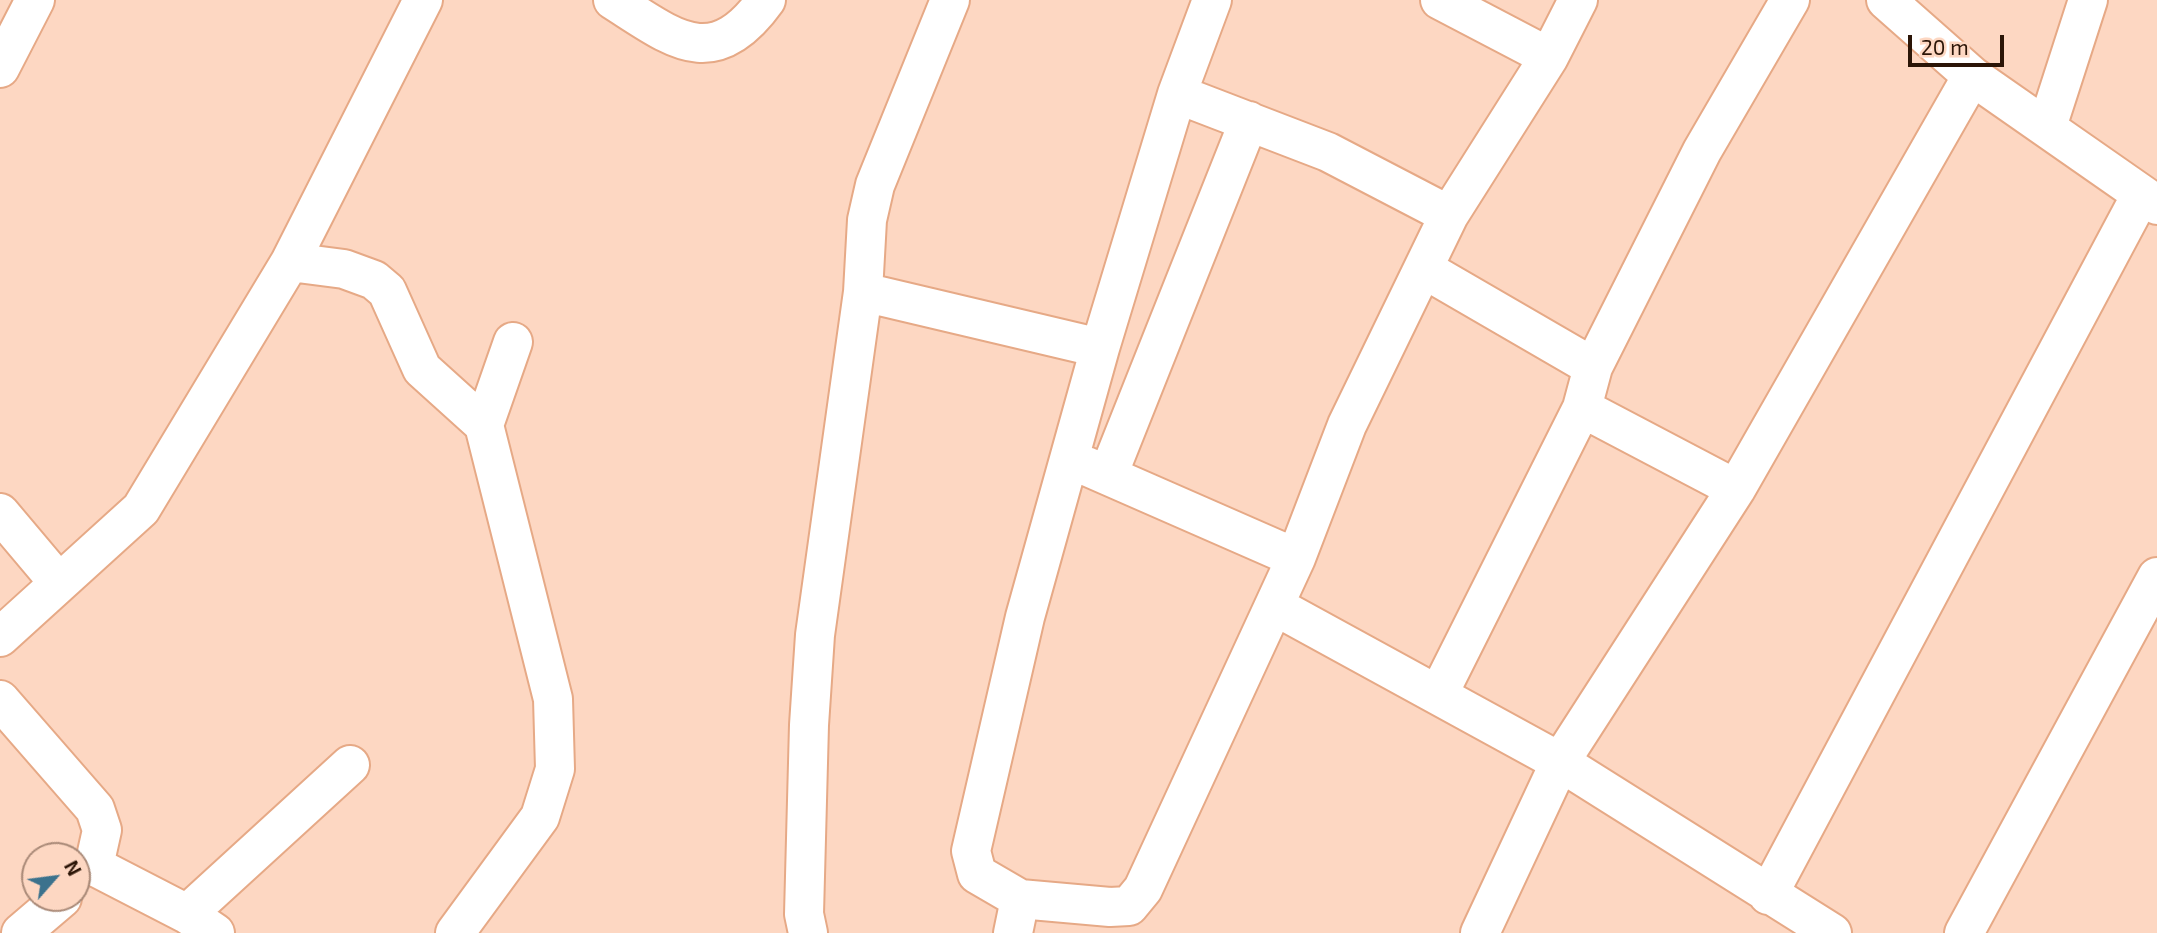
<!DOCTYPE html>
<html>
<head>
<meta charset="utf-8">
<style>
	body { margin:0 }
	#map { position:relative; width:2157px; height:933px; overflow:hidden; background:#fdd7c2; font-family:"Exo 2",sans-serif }
	canvas { display:block }
	.north { position:absolute; left:21px; top:842px; width:70px; height:70px; box-sizing:border-box; background:#fdd7c2; border:2px solid #a98977; border-radius:50%; rotate:62deg; font-size:19px; font-weight:700; line-height:28px; text-align:center; color:#2b1507 }
	.north::after { content:''; display:block; margin:auto; width:24px; height:32px; background:#3b728d; clip-path:polygon(50% 0,100% 100%,50% 72%,0 100%) }
	.scale { position:absolute; left:1908px; top:35px; width:96px; height:32px; box-sizing:border-box; border:4px solid #2b1507; border-top:0; padding-left:9px; font-size:21px; line-height:24px; white-space:nowrap; color:#2b1507; -webkit-text-stroke:5px #fdd7c2; paint-order:stroke }
</style>
</head>
<body>
<div id="map">
<canvas width="2157" height="933"></canvas>
<div class="north">N</div>
<div class="scale">20 m</div>
</div>
<script>
const ctx = document.querySelector('canvas').getContext('2d');
ctx.lineJoin = 'round';
function stroke(path, color, width, dash) { ctx.strokeStyle = color; ctx.lineWidth = width; ctx.lineCap = dash ? 'butt' : 'round'; ctx.setLineDash(dash || []); ctx.stroke(path); }
const minor = new Path2D(`
	M613,0C673,38 713,74 766,0
	M1212,0L1177,94L1100,348L1025,617L971,851L977,874L1020,899L1110,907L1129,906L1143,889L1296,558L1347,425L1449,215L1549,57L1578,0
	M1440,0L1549,57
	M1886,0L1972,76L2157,205
	M0,68L35,0
	M1177,94L1328,152L1449,215
	M2047,127L2088,0
	M290,262L344,269L374,280L387,291L422,369L484,425L553,699L555,769L540,817L455,933
	M1424,269L1593,367
	M863,292L1100,348
	M1582,408L1736,489
	M484,425L513,342
	M1086,466L1296,558
	M1108,475L1249,121
	M0,513L59,583
	M1275,606L1560,762L1832,933
	M0,637L141,509L290,262L423,0
	M1438,695L1582,408L1593,367L1702,151L1790,0
	M0,700L95,809L102,830L94,866L187,914L215,933
	M1768,895L2141,195
	M187,914L350,765
	M21,933L62,898
	M808,933L804,914L809,725L815,635L863,292L867,220L875,185L950,0
	M1013,933L1020,899
	M1480,933L1560,762L1736,489L1972,76
	M1964,933L2157,577`);
stroke(minor, '#e6a986', 42);
stroke(minor, '#fff', 38);
</script>
</body>
</html>
